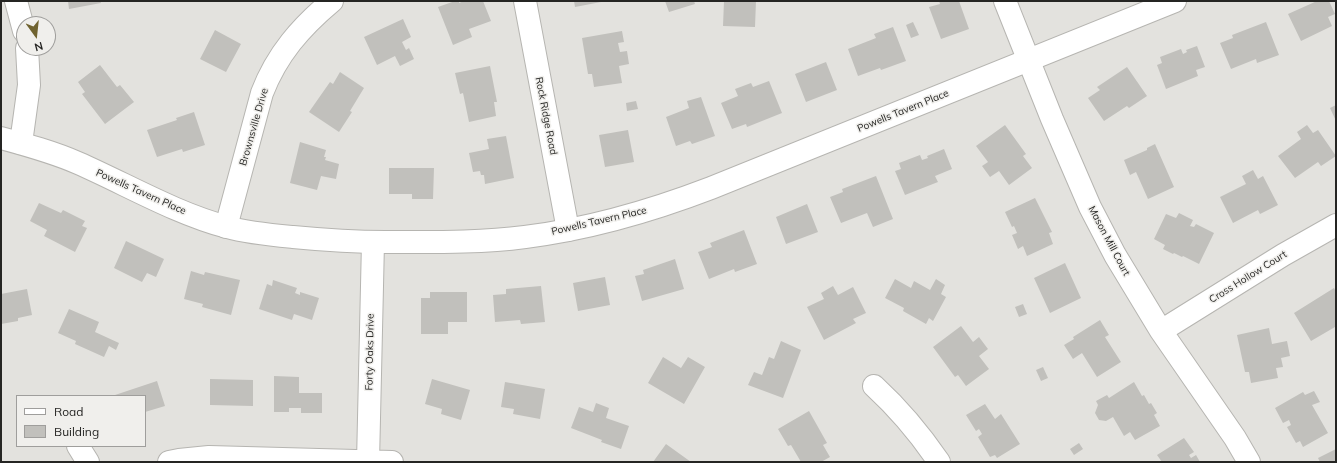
<!DOCTYPE html>
<html>
<head>
<meta charset="utf-8">
<style>
	body { margin:0 }
	#map { position:relative; width:1337px; height:463px; overflow:hidden; background:#e3e2de; font-family:Mulish,sans-serif }
	canvas { display:block }
	.frame { position:absolute; inset:0; border:2px solid #252523; pointer-events:none }
	.legend { position:absolute; left:16px; top:395px; width:130px; height:52px; box-sizing:border-box; background:#f0efec; border:1px solid #9f9e9c; margin:0; padding:5px 7px; list-style:none; font-size:12px; color:#252523 }
	.legend li { display:flex; align-items:center; gap:8px; height:20px }
	.legend b { width:20px; border:1px solid #9f9e9c }
	.north { position:absolute; left:16px; top:16px; width:40px; height:40px; box-sizing:border-box; background:#f0efec; border:1px solid #9f9e9c; border-radius:50%; rotate:165deg; font-size:11px; font-weight:700; line-height:16px; text-align:center; color:#252523 }
	.north::after { content:''; display:block; margin:auto; width:14px; height:18px; background:#706330; clip-path:polygon(50% 0,100% 100%,50% 72%,0 100%) }
</style>
</head>
<body>
<div id="map">
<canvas width="1337" height="463"></canvas>
<div class="frame"></div>
<ul class="legend">
<li><b style="height:5px;background:#fff"></b>Road</li>
<li><b style="height:11px;background:#c1c0bc"></b>Building</li>
</ul>
<div class="north">N</div>
</div>
<script>
const ctx = document.querySelector('canvas').getContext('2d');
ctx.lineJoin = 'round';
function fill(path, color) { ctx.fillStyle = color; ctx.fill(path, 'evenodd'); }
function stroke(path, color, width, dash) { ctx.strokeStyle = color; ctx.lineWidth = width; ctx.lineCap = dash ? 'butt' : 'round'; ctx.setLineDash(dash || []); ctx.stroke(path); }
function write(font, color, halo, rows, align = 'center') {
  ctx.font = font + ' Mulish,sans-serif'; ctx.lineWidth = 3; ctx.setLineDash([]); ctx.textBaseline = 'middle'; ctx.strokeStyle = halo; ctx.fillStyle = color; for (const [text, x, y, turn = 0] of rows) {
    ctx.save(); ctx.translate(x, y); ctx.rotate((+turn || 0) * Math.PI / 180); ctx.textAlign = isNaN(turn) ? turn : align; if (halo) ctx.strokeText(text, 0, 0); ctx.fillText(text, 0, 0); ctx.restore();
  }
}
const building = new Path2D(`
	M68,1H100L101,3L69,9Z
	M455,1H459V3L464,1H483L491,21L469,29L472,37L453,45L438,7Z
	M574,1H601V2L575,7Z
	M665,1H694L695,4L669,12Z
	M724,1H756L755,27L723,26Z
	M939,1H959L969,29L941,39L929,7L940,4Z
	M1317,1H1329L1335,14L1328,17L1332,26L1301,41L1288,14Z
	M403,19L411,37L402,42L406,50L409,48L414,59L400,66L395,56L377,65L364,37Z
	M913,22L919,35L911,38L906,25Z
	M1266,22L1279,55L1257,63L1256,59L1231,69L1220,43L1233,38L1232,35Z
	M893,27L906,61L881,70L880,68L858,76L848,49L876,38L874,34Z
	M215,30L241,44L226,72L200,59Z
	M622,31L624,42L618,43L620,52L627,51L629,64L619,66L622,83L594,87L592,74H588L582,38Z
	M1197,46L1205,67L1196,70L1198,76L1166,89L1157,65L1162,63L1160,57L1181,49L1183,54L1187,52L1186,50Z
	M826,62L837,90L806,102L795,74Z
	M100,65L117,87L120,85L134,102L105,124L82,94L85,92L78,82Z
	M490,66L497,102H494L496,116L469,122L463,93L460,94L455,73Z
	M1127,67L1147,96L1129,108L1127,106L1104,121L1088,98L1100,90L1097,87Z
	M340,72L364,88L350,111L352,112L339,132L309,112L330,82L333,84Z
	M769,81L782,113L747,127L746,124L732,129L721,103L738,96L735,89L751,83L753,87Z
	M701,97L715,136L692,144L690,141L676,146L666,117L689,108L687,101Z
	M636,101L638,109L627,111L626,103Z
	M1336,105V121L1330,108Z
	M194,112L205,145L183,152L182,149L157,157L147,130L177,120L176,118Z
	M1005,125L1026,154L1023,156L1032,168L1009,185L999,171L990,177L982,166L988,162L976,146Z
	M1307,125L1313,133L1318,130L1336,156L1321,166L1318,162L1295,178L1278,156L1301,139L1297,132Z
	M628,130L634,162L605,167L599,135Z
	M506,136L514,178L485,184L484,175H481L480,171L473,172L469,153L489,149L487,139Z
	M300,142L326,150L324,157H326L325,160L339,164L336,179L321,176L317,190L290,183Z
	M1155,144L1174,187L1148,199L1136,172L1130,175L1124,160L1147,150V148Z
	M944,149L952,169L935,176L938,182L905,195L895,171L901,169L899,163L920,155L922,160L928,158L927,156Z
	M389,168H434L433,199H412V194H389Z
	M1253,170L1258,179L1263,176L1278,205L1260,214L1258,210L1233,223L1220,197L1246,184L1242,176Z
	M876,176L893,219L873,227L867,213L841,223L830,197L843,192L842,189Z
	M1035,198L1052,232L1049,233L1053,244L1027,256L1023,246L1018,249L1012,235L1017,233L1014,226L1012,227L1005,212Z
	M39,203L61,213L63,210L85,221L82,226L87,228L75,252L44,236L47,230L30,221Z
	M807,204L818,232L786,244L776,217Z
	M1179,213L1193,220L1190,226L1194,227L1196,224L1214,233L1199,264L1183,256L1182,257L1174,253L1173,254L1163,249L1165,245L1154,239L1166,214L1176,218Z
	M744,230L757,264L735,272L734,269L709,279L698,252L712,247L710,243Z
	M126,241L164,259L156,277L147,273L142,282L114,268Z
	M675,259L684,289L642,301L635,276L644,274L643,270Z
	M1065,263L1081,298L1050,313L1034,278Z
	M191,271L204,275L205,272L240,280L231,315L202,307L203,304L184,299Z
	M605,277L610,305L578,311L573,283Z
	M895,279L911,288L914,281L930,290L936,279L945,285L941,294L946,297L933,321L929,318L926,324L903,311L904,308L885,298Z
	M273,280L297,288L295,293L300,295V292L319,298L312,320L294,314L292,320L259,309L267,284L272,286Z
	M541,286L545,322L521,324L520,320L495,322L493,295L506,294V289Z
	M833,286L838,295L853,287L866,313L853,319L856,323L824,340L807,307L824,299L821,293Z
	M1334,288L1336,292V329L1335,327L1311,341L1294,313Z
	M27,289L32,315L18,318V321L1,324V294Z
	M430,292H467V322H448V334H421V298H430Z
	M1023,304L1027,314L1019,317L1015,307Z
	M69,309L99,322L95,332L119,343L116,350L109,346L104,357L75,344L76,341L58,333Z
	M1100,320L1109,335L1105,337L1121,362L1097,377L1082,353L1073,359L1064,345L1074,339L1073,337Z
	M961,326L973,342L979,337L988,349L979,356L989,369L966,386L958,375L955,377L933,347Z
	M1269,328L1272,344L1287,341L1290,356L1281,358L1283,367L1276,368L1278,378L1251,383L1249,372H1245L1237,335Z
	M781,341L801,350L783,398L748,385L754,372L762,375L769,357L774,359Z
	M663,357L681,368L688,357L705,367L684,404L648,383Z
	M1043,367L1048,378L1041,381L1036,370Z
	M274,376L299,377V393H322V413H301V408H289V412H274Z
	M210,379L253,380V406L210,405Z
	M432,379L470,390L461,420L441,414L442,409L425,404Z
	M157,381L165,406L145,412V396H116L115,395Z
	M505,382L545,389L540,419L513,414L514,409L501,407Z
	M1134,382L1142,396L1144,395L1149,404L1151,403L1157,413L1154,415L1160,426L1135,440L1130,432L1124,436L1113,417L1106,421L1099,420L1095,413L1098,405L1096,401L1107,395L1109,398Z
	M1314,391L1320,402L1312,405L1328,433L1303,447L1300,441L1296,443L1287,427L1291,425L1289,420L1283,423L1275,408L1303,392L1305,395Z
	M596,403L609,408L606,418L629,426L621,449L601,442L602,440L571,428L579,407L593,412Z
	M985,404L995,419L1001,414L1020,444L997,458L995,455L990,457L978,437L982,434L979,429L976,431L966,415Z
	M809,411L827,443L823,445L830,457L821,462H801L791,445L788,446L778,429Z
	M1184,438L1194,452L1189,455L1191,458L1196,455L1200,462H1162L1157,455Z
	M1079,443L1083,449L1074,455L1070,449Z
	M666,444L691,462H653Z
	M1336,449V462H1320L1318,458Z`);
const street = new Path2D(`
	M16,1L24,31
	M525,1L568,230
	M1005,1L1052,119L1090,207L1115,255L1161,331L1235,438L1249,462
	M21,143L29,85L27,48
	M226,227L262,93C277,54 301,27 332,1
	M1161,331L1283,255L1336,225
	M874,386C899,409 920,434 939,462
	M78,446L88,462
	M169,462L179,460L209,457L392,462
	M368,462L373,242`);
const secondary = new Path2D(`
	M1,138C27,145 53,152 78,163C128,185 175,213 227,227C248,233 271,235 293,237C324,240 354,242 385,242C432,242 479,243 525,237C589,229 651,211 711,188L1175,1`);
const streetNames = [
	["Powells Tavern Place",903,111,-22],
	["Rock Ridge Road",546,116,79],
	["Brownsville Drive",254,127,-74],
	["Powells Tavern Place",141,192,24],
	["Powells Tavern Place",599,221,-13],
	["Mason Mill Court",1109,241,62],
	["Cross Hollow Court",1248,277,-32],
	["Forty Oaks Drive",370,352,-89]
];
fill(building, '#c1c0bc');
stroke(street, '#b6b5b1', 24);
stroke(secondary, '#b6b5b1', 24);
stroke(street, '#fff', 22);
stroke(secondary, '#fff', 22);
write('10px', '#252523', '#f0efec', streetNames);
</script>
</body>
</html>
